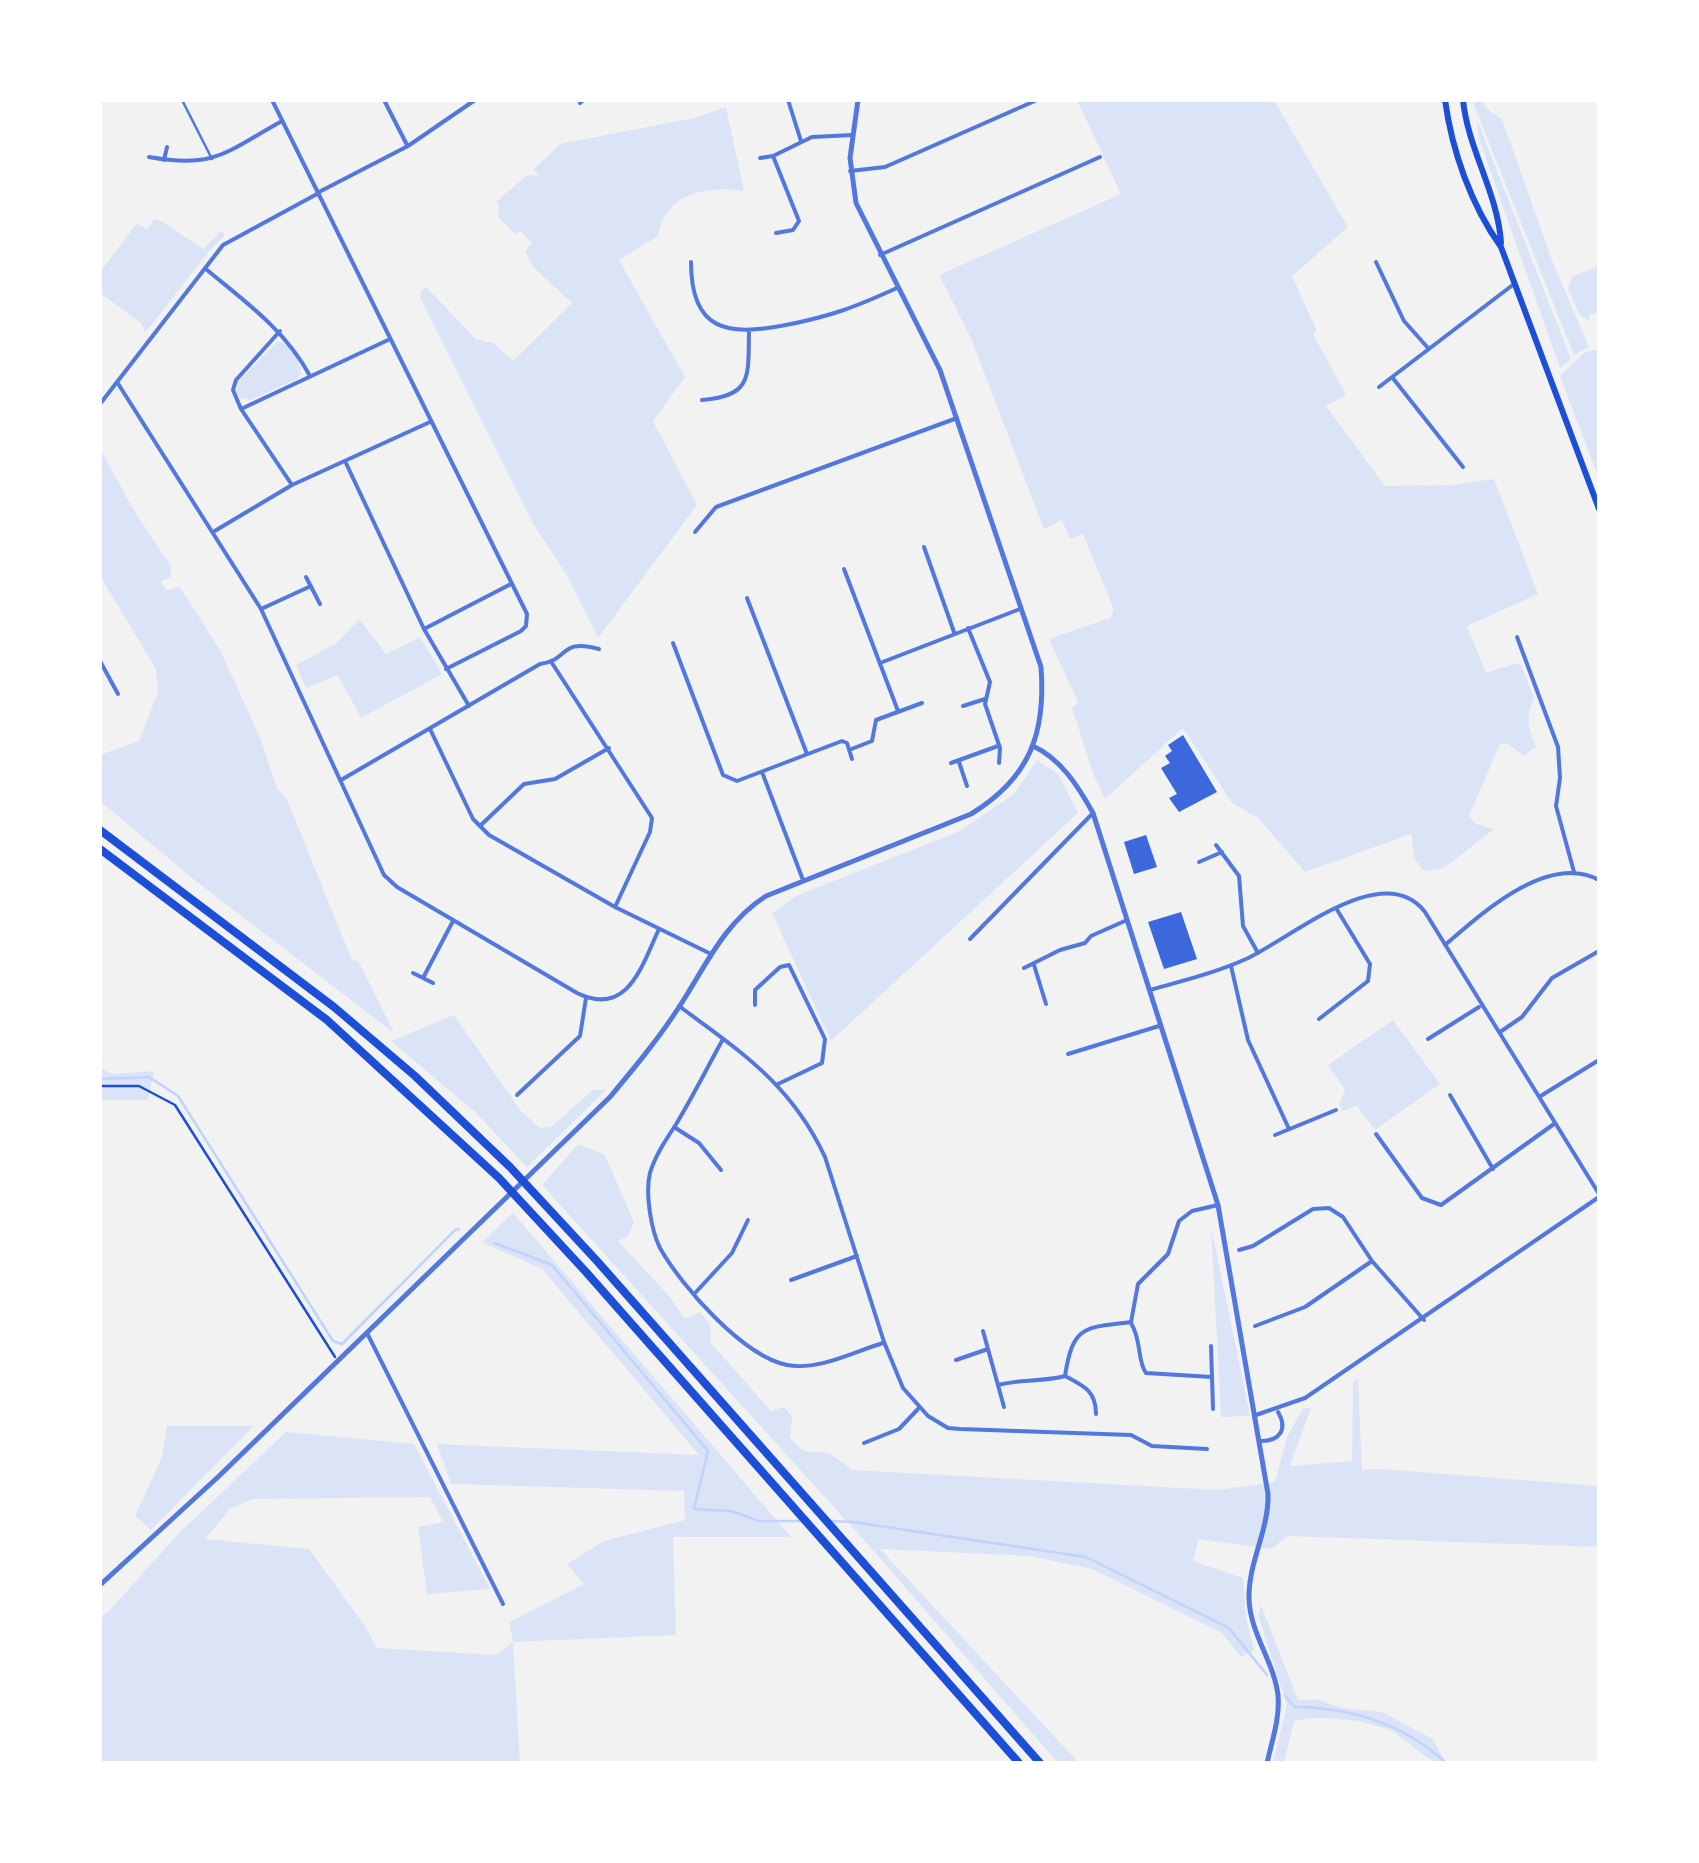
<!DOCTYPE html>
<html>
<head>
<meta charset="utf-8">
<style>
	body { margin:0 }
	#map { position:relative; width:1699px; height:1863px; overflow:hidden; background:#f2f2f2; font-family:"Fira Sans",sans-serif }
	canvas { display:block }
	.frame { position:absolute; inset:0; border:102px solid #fff; pointer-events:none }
</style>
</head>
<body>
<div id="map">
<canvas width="1699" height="1863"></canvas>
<div class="frame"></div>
</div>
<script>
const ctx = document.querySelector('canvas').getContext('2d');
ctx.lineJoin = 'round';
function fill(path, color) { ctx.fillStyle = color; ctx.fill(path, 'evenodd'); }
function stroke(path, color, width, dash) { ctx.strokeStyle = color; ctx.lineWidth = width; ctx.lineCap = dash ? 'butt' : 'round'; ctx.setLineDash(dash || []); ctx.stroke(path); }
const green = new Path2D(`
	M1077,100H1274L1348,227L1292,276L1317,331L1313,334L1346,395L1326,406L1385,486L1451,485L1494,479L1538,594L1467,626L1486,673L1517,663L1521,665L1534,698C1526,718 1527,724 1536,747L1524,756L1508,744H1500L1469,816L1476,824L1494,829L1444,868L1424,871L1415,860L1411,834L1305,872L1258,818L1232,803L1183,728L1105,799L1094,776L1072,708L1078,702L1049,639L1110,618L1114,610L1083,534L1070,539L1062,520L1044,529L972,341L939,275L1121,194Z
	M1472,100H1481L1488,110L1502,119L1553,263L1589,347L1574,355Z
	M726,107L744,191C706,186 666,192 658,236L619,260L685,377L653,421L697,505L598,638L566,574L532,522L420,298L421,292L426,287L476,339L493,343L513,361L572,303L534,268L525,251L532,243L520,231L515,234L498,217L499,206L496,202L527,175L538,176L534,169L560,144L694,118Z
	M1477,120L1571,359L1560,368L1479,139Z
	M154,219L160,220L203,249L221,231L225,235L211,249L145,333L142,324L100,293V272L137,223L147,230Z
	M1599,266V312L1589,315L1590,322L1579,314L1568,288L1573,276Z
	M278,341C290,344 302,361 301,374L297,379L251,400L240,398L236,391L239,381Z
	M1599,349V479L1560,376L1585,352Z
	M100,448L133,509L171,567V577L161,581L166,590L180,587L221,652L261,740L277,789L286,797L352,960L358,961L394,1033L192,878L100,801V755L139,741L158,692L156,669L100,576Z
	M359,619L386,654L420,637L442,674L361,718L338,675L306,688L296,665L337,643Z
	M1037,760L1058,774L1078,813L831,1041L772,913L798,895L960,831L1014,794Z
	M454,1015L520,1110L540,1128L551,1127L593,1090H606L527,1167L476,1113L391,1041Z
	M1393,1020L1440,1084L1375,1130L1357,1106L1342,1111L1339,1104L1345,1090L1328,1065Z
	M100,1068L113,1074L154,1071L148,1100H100Z
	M578,1144L605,1155L634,1222L628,1236L618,1241L669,1296L685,1319L700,1312L710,1324L711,1343L771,1411L785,1407L792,1417L790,1438L804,1451L829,1453L853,1470L1218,1490L1275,1482L1287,1437L1303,1408H1311L1290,1466L1352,1461L1353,1382L1358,1377L1362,1470L1381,1469L1599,1486V1547L1288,1536L1271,1549L1199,1539L1193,1561L1243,1578L1246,1616L1254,1650L1241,1657L1222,1633L1092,1569L1030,1556L880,1549L1079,1763H1058L871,1548L542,1185Z
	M513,1213L791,1537H673L676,1635L513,1642L520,1763H100V1617L109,1611L179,1533L286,1432L414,1444L490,1589L427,1594L418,1527L443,1522L430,1497L252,1499L230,1509L205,1539L309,1549L365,1626L377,1648L497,1655L513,1642L509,1622L584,1584L567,1564L604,1541L685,1520L684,1491L451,1484L437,1444L699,1455L542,1269L482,1242Z
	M1211,1226L1250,1416L1221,1417Z
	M167,1426H254L151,1530L135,1516L162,1457Z
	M1261,1605L1298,1700L1316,1699L1343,1708L1382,1712L1433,1739L1446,1763C1424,1763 1411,1741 1391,1731C1366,1720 1320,1714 1294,1721L1284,1763H1273L1287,1705L1258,1615Z`);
const stream = new Path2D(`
	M100,1079L149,1077L178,1096L333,1341L342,1344L455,1230L459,1229
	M495,1243L552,1265L708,1451L694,1509L731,1511L759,1521H803
	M831,1521L853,1522L1086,1557L1229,1628L1267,1675
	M1285,1696L1295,1707C1350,1707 1406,1725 1446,1763`);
const building = new Path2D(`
	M1183,735L1217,792L1179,812L1169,798L1177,794L1161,768L1170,763L1165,756L1172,751L1168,745Z
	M1146,835L1157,867L1134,874L1124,842Z
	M1181,912L1197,959L1164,969L1148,922Z`);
const path = new Path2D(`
	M100,1086H139L175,1105L335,1357`);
const service = new Path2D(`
	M182,100L212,159`);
const minor = new Path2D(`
	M272,100L527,614L526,626L521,631L446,669
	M384,100L407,145
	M788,100L801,141
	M580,103L583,100
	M773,156L799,221L793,230L776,233
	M149,157C215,169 226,152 282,121
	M760,158L773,156L812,137L853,135
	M164,160L167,147
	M850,171L885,167L1037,100
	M317,193L408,146L475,100
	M880,255L1100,157
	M691,262C691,332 728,336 786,325C832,316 855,307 897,288
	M1376,262L1404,321L1429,349
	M207,270C246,302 286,331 310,376
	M280,331L236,380L233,390L241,409L292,485
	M1392,377L1463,467
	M117,382L261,609L384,875L397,887L577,993C628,1018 642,965 659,929
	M1379,387L1514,284
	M702,400C753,396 748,376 749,332
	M100,404L223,245L317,194
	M241,409L388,340
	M345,461L424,629L469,706
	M213,532L292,485L430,422
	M695,532L716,507L957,418
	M924,547L954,632
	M844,569L898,711
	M306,577L320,604
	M747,598L807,754
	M261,609L311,586
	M968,628L990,682L985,704L1000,748L999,763
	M424,629L511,584
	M1517,637L1558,747L1560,778L1556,806L1574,872
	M673,643L723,775L737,781L842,741L847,743L852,759
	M100,661L118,694
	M552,663L652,818L650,832L615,907
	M880,663L1020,609
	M963,706L985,699
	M430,729L473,819L489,835L615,907L711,954
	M849,750L872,741L876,720L922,703
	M959,762L967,786
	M951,763L998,746
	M762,772L803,880
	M341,780L540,664C570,660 559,638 599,649
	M480,826L524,784L555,779L609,748
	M1216,845L1239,876L1243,926L1258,953
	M1199,862L1222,852
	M970,939L1093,813
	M1445,945C1481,914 1548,852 1599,880
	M1034,965L1046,1004
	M1231,966L1248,1040L1289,1129
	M1024,968L1060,950L1085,943L1091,936L1127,920
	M413,973L433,983
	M423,978L453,921
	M1150,990C1182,981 1215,973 1246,959C1289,940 1383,857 1425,912L1599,1194
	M755,1005V990L780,967L789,965L825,1039L822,1063L778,1084
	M679,1006C741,1052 791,1084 825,1157L884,1342L903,1388L928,1416L948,1428L960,1429L1131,1435L1152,1446L1207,1449
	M1319,1019L1368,981L1370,964L1336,908
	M1500,1032L1522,1017L1552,978L1599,951
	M723,1039C707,1068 692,1098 675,1126C665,1141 655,1156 650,1173C645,1193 651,1230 660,1248C682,1287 743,1356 787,1365C818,1371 853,1352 883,1343
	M1428,1039L1479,1007
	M1068,1054L1159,1026
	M517,1095L580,1036L586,998
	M1450,1095L1493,1169
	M1539,1097L1599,1060
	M674,1127L699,1143L721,1170
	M1376,1134L1422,1198L1441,1205L1554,1124
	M1275,1135L1336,1110
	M1239,1250L1253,1246L1313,1209L1329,1208L1343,1217L1372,1261L1424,1320
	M791,1280L857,1256
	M696,1292L732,1253L748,1220
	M1131,1323C1142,1341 1137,1361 1146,1373L1212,1377
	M1255,1326L1305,1307L1372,1261
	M983,1331L1004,1407
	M367,1333L503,1604
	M1211,1346L1213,1409
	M956,1360L988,1349
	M1065,1376C1073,1324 1085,1328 1131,1322L1138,1284L1168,1254L1179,1221L1192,1211L1218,1205
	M998,1385C1021,1379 1043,1382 1065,1376C1084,1386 1096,1391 1096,1414
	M1256,1415L1305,1398L1599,1197
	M1261,1441C1280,1441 1288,1429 1278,1412
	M864,1443L899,1429L918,1409`);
const tertiary = new Path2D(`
	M1033,746C1061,759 1078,786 1093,813L1218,1205L1268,1494C1269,1531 1248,1562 1249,1599C1250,1633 1274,1662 1278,1695C1280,1718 1272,1741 1267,1763
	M100,1585L218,1477L610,1097C635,1067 660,1037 681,1004C706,965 725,922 766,896L971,814C1030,778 1046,733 1041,667L940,370L856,203L850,158L858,100`);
const primary = new Path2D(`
	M1445,100C1452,151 1471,205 1501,247L1599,509
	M1463,100C1468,150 1498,193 1501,243`);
const motorway = new Path2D(`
	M100,830L334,1007L415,1076L510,1167L597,1261L1040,1763
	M100,849L327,1020L499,1178L586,1272L1019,1763`);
fill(green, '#dbe4f7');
stroke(stream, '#bfd3fe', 2.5);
fill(building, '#3d67dc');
stroke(path, '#1d4ed8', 2.5);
stroke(service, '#5277de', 2.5);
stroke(minor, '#5277de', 4);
stroke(tertiary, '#5277de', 5);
stroke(primary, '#1d4ed8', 6);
stroke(motorway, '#1d4ed8', 8);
</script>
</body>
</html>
